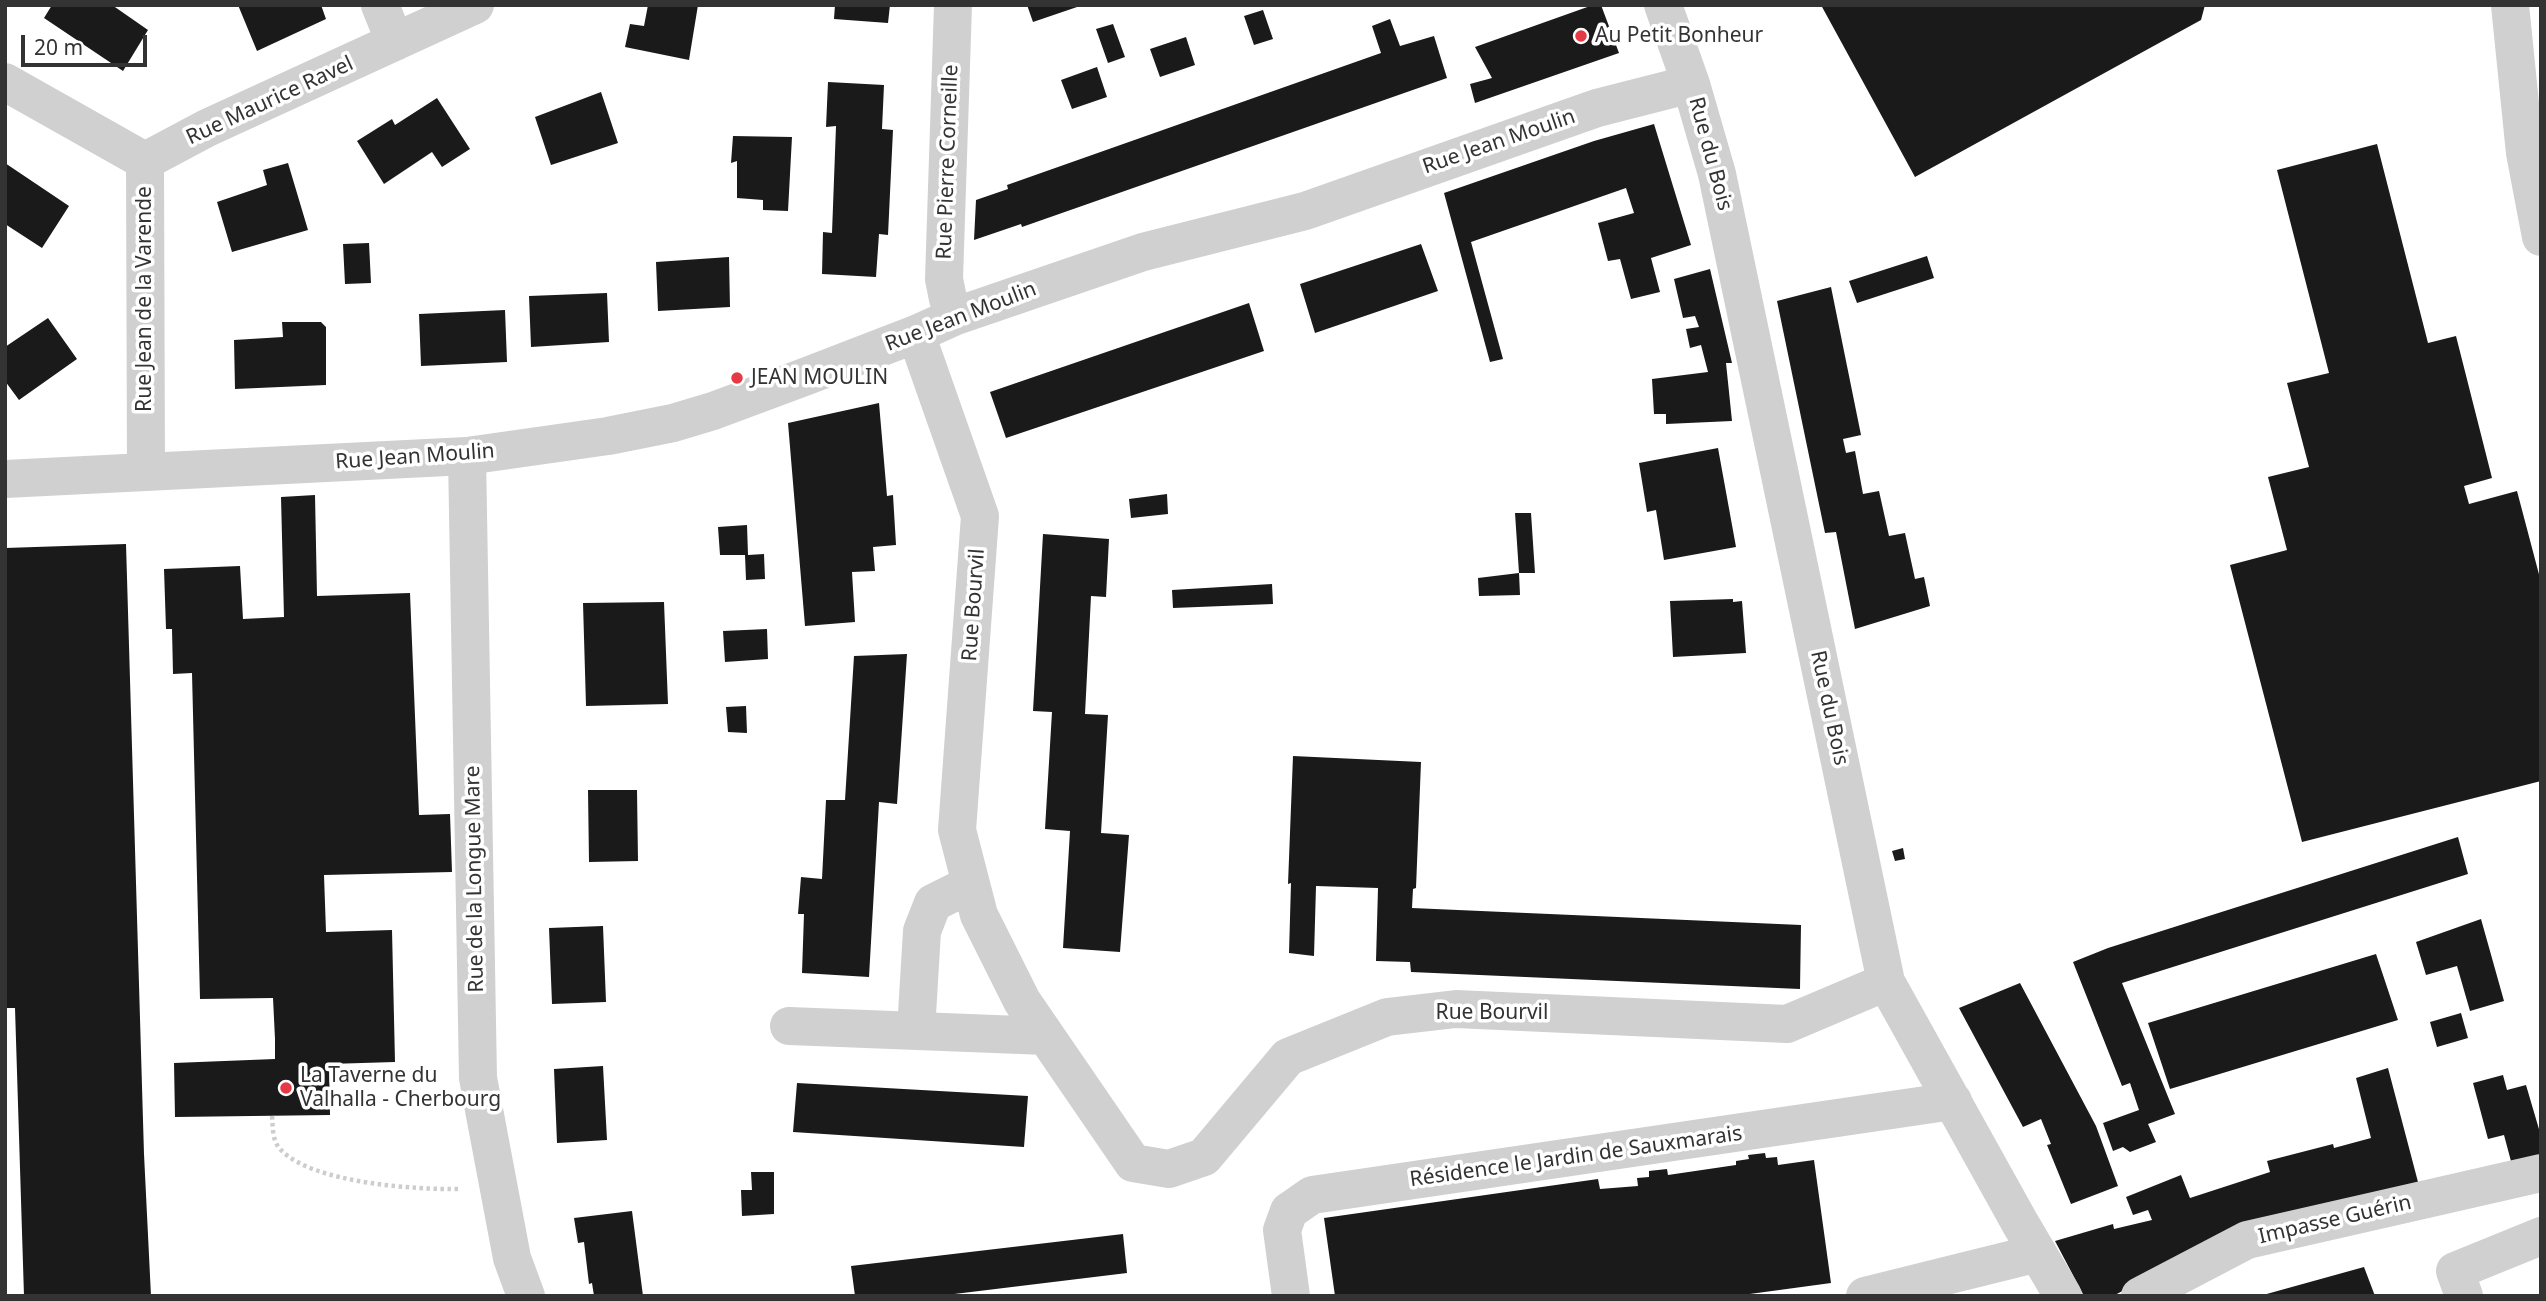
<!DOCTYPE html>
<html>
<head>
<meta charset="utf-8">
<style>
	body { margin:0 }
	#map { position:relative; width:2546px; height:1301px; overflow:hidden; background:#fff; font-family:"Noto Sans",sans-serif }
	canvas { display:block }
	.frame { position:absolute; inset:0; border:7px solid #333; pointer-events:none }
	.scale { position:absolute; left:21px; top:35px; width:126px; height:32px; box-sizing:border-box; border:4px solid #333; border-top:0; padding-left:9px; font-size:21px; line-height:24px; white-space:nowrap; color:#333; -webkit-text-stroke:5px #fff; paint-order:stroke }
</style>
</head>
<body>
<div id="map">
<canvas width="2546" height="1301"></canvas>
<div class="frame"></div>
<div class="scale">20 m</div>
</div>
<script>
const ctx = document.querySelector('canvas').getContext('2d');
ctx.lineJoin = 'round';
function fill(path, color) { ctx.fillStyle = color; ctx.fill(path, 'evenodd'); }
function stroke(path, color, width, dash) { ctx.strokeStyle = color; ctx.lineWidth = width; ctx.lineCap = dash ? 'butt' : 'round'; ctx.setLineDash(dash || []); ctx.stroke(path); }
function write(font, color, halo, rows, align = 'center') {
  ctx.font = font + ' "Noto Sans",sans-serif'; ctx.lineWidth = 7; ctx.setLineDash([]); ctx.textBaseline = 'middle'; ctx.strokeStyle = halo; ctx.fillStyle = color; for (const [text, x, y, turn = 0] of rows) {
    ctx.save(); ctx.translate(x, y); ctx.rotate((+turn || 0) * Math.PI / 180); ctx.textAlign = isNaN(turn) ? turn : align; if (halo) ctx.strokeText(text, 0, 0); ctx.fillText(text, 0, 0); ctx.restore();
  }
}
const building = new Path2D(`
	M52,5H112L148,30L123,71L44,18Z
	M238,5H321L326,19L257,51Z
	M648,5H698L689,60L625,47L630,24L644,26Z
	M835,5H890L888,23L834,19Z
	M1027,5H1080V6L1033,22Z
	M1593,5H1601L1619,53L1475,103L1470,84L1492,78L1475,47Z
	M1821,5H2205L2201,20L1915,177Z
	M1263,10L1273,39L1254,45L1244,16Z
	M1390,19L1400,46L1434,36L1447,78L1022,227L1021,224L974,240L976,200L1008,189L1007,185L1381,53L1372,26Z
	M1113,24L1125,57L1108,63L1096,29Z
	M1186,37L1195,65L1160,77L1150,49Z
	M1097,67L1107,97L1072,109L1061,80Z
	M828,82L884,85L882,129L893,130L888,235L879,234L876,277L822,274L823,232L832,233L836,126L826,127Z
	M601,92L618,143L551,165L535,117Z
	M437,98L470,149L442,167L432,152L384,184L357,141L392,119L395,125Z
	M1654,124L1691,245L1651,258L1660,292L1631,299L1620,259L1608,261L1598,223L1634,213L1626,188L1471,242L1503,359L1490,362L1444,193L1594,141Z
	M733,136L792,137L788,211L763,210V200L737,198V161L731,163Z
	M2377,144L2428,343L2456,336L2492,478L2464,486L2469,504L2517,491L2541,582V781L2302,842L2230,565L2287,550L2268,477L2309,467L2287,383L2329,373L2277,170Z
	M5,163L69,206L42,248L5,224Z
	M288,163L308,230L232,252L217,202L267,185L263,170Z
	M369,243L371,283L345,284L343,244Z
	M1421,244L1438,291L1315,333L1300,284Z
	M1927,256L1934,278L1857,303L1849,281Z
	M729,257L730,307L658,311L656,262Z
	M1710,269L1732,363H1726L1732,421L1666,424V414H1654L1652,379L1708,372L1701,345L1690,348L1686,329L1699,327L1695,316L1683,318L1674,279Z
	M1831,287L1861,435L1843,439L1846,453L1855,451L1863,494L1879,491L1889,536L1905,533L1915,579L1924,577L1930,606L1855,629L1836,532L1825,533L1777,301Z
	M607,293L609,342L531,347L529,296Z
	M1249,303L1264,351L1006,438L990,392Z
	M505,310L507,362L421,366L419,314Z
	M48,318L77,359L19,400L5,381V347Z
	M282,322H321L326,327V385L235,389L234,340L283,337Z
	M879,403L887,496L893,495L896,545L873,547L875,571L852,572L855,622L805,626L788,423Z
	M1718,448L1736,547L1664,560L1656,510L1647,512L1639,463Z
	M1167,494L1168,514L1131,518L1129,499Z
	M315,495L317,596L410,593L419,815L450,814L452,872L324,875L326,932L392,930L395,1062L329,1064L330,1115L175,1117L174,1063L275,1059V1039L273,998L200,999L192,673L173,674L172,629H166L164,569L240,566L243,619L284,617L281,497Z
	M1515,513H1531L1535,573H1519L1520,595L1479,596L1478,578L1519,573Z
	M747,525L748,555L764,554L765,579L746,580L745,555H720L718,527Z
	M1043,534L1109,539L1106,597L1091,596L1085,714L1108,715L1101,833L1129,835L1120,952L1063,948L1070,831L1045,829L1052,712L1033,711Z
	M126,544L144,1154L151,1296H24L15,1008H5V548Z
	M1272,584L1273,604L1173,608L1172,590Z
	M1733,599V602L1742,601L1746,653L1673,657L1670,601Z
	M664,602L668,704L586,706L583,603Z
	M767,629L768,659L725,662L723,631Z
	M907,654L897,804L879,802L869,977L802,973L804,914H798L801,877L822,879L826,800H845L854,656Z
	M746,706L747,733L728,732L726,707Z
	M1293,756L1421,762L1416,888L1413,889L1412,908L1801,925L1800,989L1411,972L1410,962L1376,961L1378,888L1316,886L1314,956L1289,953L1291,883L1288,884Z
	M588,790H637L638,861L589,862Z
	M2458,837L2468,874L2122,983L2175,1114L2148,1124L2156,1142L2130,1152L2123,1147L2113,1151L2103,1123L2139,1110L2130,1083L2122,1086L2073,962L2108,948Z
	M1903,848L1905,859L1895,861L1892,851Z
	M2481,919L2504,1001L2470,1011L2457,966L2426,975L2416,942Z
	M603,926L606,1002L552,1004L549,928Z
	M2376,954L2398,1020L2170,1089L2148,1023Z
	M2020,983L2096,1126L2118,1186L2071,1204L2047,1145L2051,1144L2041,1119L2023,1127L1959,1008Z
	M2461,1013L2468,1038L2437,1047L2430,1022Z
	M603,1066L607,1140L557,1143L554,1069Z
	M2388,1068L2418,1182L2149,1277L2113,1296H2084L2055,1241L2113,1224L2114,1229L2152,1220L2148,1210L2133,1215L2126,1197L2181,1175L2190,1198L2270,1172L2267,1161L2333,1144L2334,1148L2371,1138L2356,1078Z
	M2503,1075L2507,1090L2526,1085L2541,1136V1158L2512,1165L2504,1135L2488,1139L2473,1083Z
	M797,1083L1028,1096L1024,1147L793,1132Z
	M1765,1153L1766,1158L1777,1157L1778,1165L1814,1160L1831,1283L1735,1296H1335L1324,1218L1598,1179L1600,1189L1638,1186L1637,1178L1649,1177V1171L1667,1169L1668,1175L1736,1165V1161L1749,1159L1748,1155Z
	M751,1172H774V1214L742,1216L741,1190H752Z
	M632,1211L643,1296H594L592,1283L589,1284L584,1242L578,1243L574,1218Z
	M1123,1234L1127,1273L938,1296H855L851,1266Z
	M2364,1267L2375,1296H2263V1295Z`);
const path = new Path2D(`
	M272,1116C273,1129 272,1142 282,1151C314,1183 416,1190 460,1189`);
const minor = new Path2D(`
	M380,5L395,42
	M953,5L944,279L948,299L956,316
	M1663,5L1691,84L1717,174L1886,982L2020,1223L2063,1296
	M2510,5L2525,153L2541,237
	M5,82L145,161
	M145,161L207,128L475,5
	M145,161L146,472
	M916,334L980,516L957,830L979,915L1022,1001L1133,1163L1169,1169L1204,1157L1288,1057L1387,1017L1456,1009L1787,1024L1886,982
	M467,456L478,1078L512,1258L526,1296
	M5,479L467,456L608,436L673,423L713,411L807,376L916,334L956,316L1143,252L1305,211L1597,108L1691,84
	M789,1026L1046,1036
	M916,1031L922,931L933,903L971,884
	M1291,1296L1282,1230L1289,1211L1312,1195L1953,1101
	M1865,1296L2038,1253
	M2140,1296L2247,1240L2541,1173
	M2464,1296L2455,1271L2541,1236`);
const markers = [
	[1581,36,7,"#e63946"],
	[737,378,7,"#e63946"],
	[286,1088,7,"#e63946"]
];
const poiNames = [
	["Au Petit Bonheur",1595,36],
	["JEAN MOULIN",751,378],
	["La Taverne du",300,1076],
	["Valhalla - Cherbourg",300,1100]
];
const streetNames = [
	["Rue Maurice Ravel",270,101,-25],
	["Rue Jean Moulin",1499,142,-19],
	["Rue du Bois",1710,154,75],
	["Rue Pierre Corneille",948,162,-88],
	["Rue Jean de la Varende",145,299,-90],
	["Rue Jean Moulin",961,317,-21],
	["Rue Jean Moulin",415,457,-4],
	["Rue Bourvil",974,605,-86],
	["Rue du Bois",1829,708,78],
	["Rue de la Longue Mare",475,879,-91],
	["Rue Bourvil",1492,1013],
	["Résidence le Jardin de Sauxmarais",1576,1157,-8],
	["Impasse Guérin",2335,1220,-13]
];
fill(building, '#1a1a1a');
stroke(path, '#cdcdcd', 4.5, [3.5, 3.5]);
stroke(minor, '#d0d0d0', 38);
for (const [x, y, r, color] of markers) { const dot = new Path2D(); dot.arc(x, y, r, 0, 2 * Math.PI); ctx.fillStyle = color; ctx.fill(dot); stroke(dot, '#fff', 2.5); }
write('21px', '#333', '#fff', poiNames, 'left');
write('21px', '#333', '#fff', streetNames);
</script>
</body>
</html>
